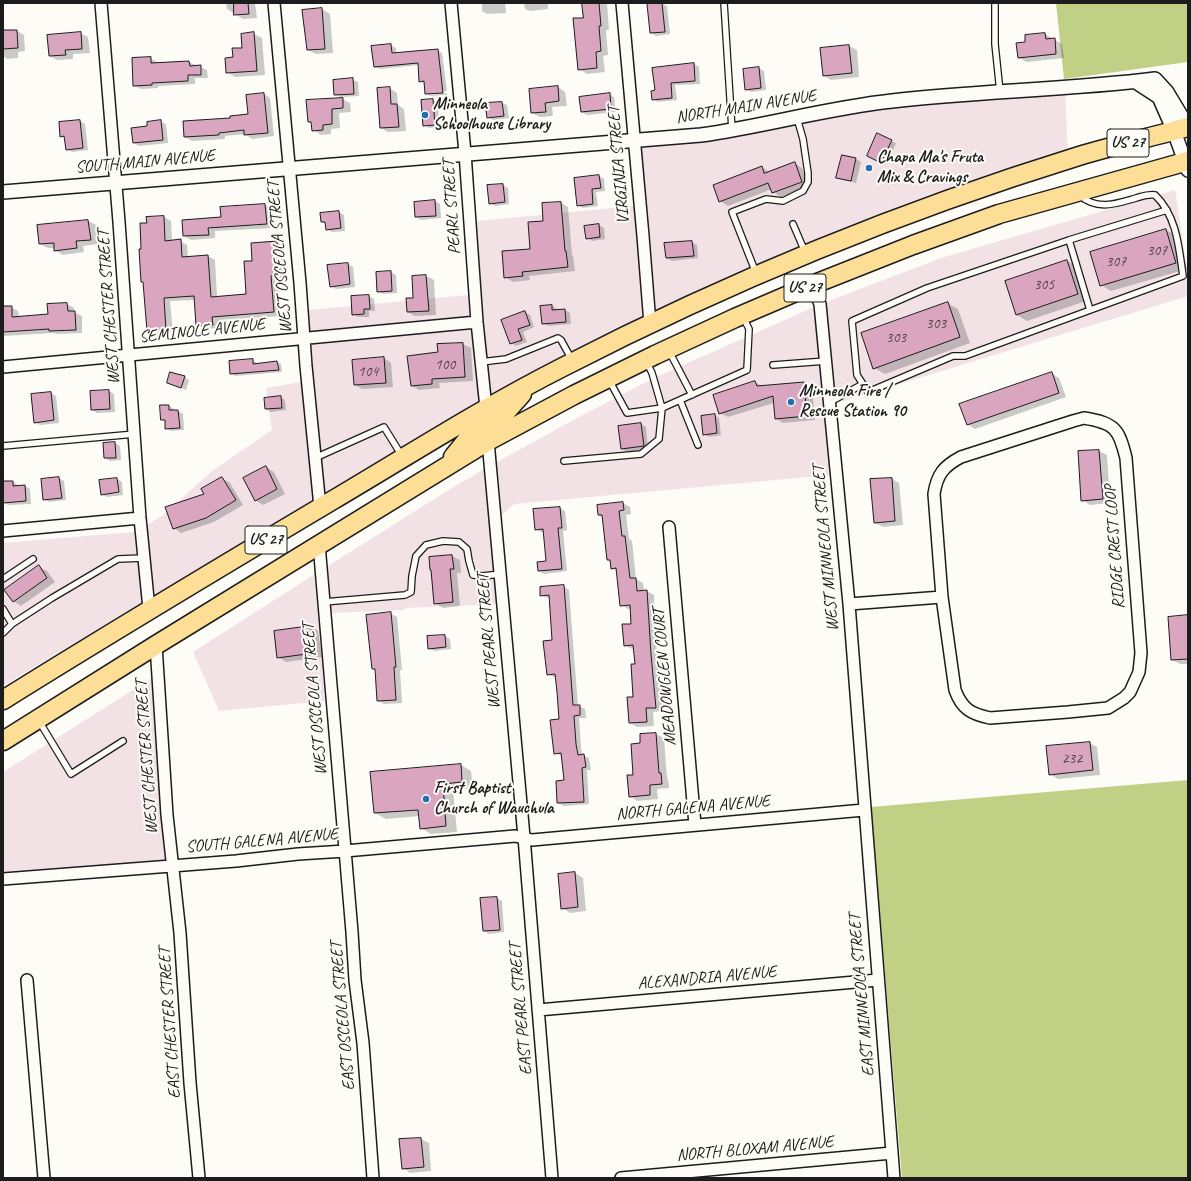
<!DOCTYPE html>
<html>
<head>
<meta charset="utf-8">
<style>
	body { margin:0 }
	#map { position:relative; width:1191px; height:1181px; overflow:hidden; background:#fdfcf7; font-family:Caveat,sans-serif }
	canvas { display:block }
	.frame { position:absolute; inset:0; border:4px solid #1c1c1c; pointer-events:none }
</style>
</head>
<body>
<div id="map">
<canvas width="1191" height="1181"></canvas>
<div class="frame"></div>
</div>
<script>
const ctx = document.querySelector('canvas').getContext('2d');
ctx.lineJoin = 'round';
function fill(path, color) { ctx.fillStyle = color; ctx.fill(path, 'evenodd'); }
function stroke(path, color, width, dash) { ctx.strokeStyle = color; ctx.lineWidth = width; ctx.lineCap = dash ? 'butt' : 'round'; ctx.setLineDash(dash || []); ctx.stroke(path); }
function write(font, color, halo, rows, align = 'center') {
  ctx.font = font + ' Caveat,sans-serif'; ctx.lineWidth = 4; ctx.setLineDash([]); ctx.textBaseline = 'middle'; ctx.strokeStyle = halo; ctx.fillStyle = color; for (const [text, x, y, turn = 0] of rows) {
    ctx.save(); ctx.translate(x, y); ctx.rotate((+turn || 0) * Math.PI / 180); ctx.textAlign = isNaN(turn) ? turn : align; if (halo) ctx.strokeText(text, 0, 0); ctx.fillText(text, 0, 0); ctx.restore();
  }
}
const built = new Path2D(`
	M1065,93L1068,153L899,211L778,256L656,314L650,232L641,146L701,141L729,137L821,119L879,109Z
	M1175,190L1188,275V296L837,403L826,302L941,258Z
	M634,206L643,320L492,396L483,322L477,221Z
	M468,295L470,317L310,332L309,310Z
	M814,307L830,475L514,504L502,515L497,462L577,418L654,378Z
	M471,329L479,403L447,420L367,469L325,492L311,344Z
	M301,382L313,500L155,595L147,525L163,515L212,471L272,430L266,388Z
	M484,469L497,604L406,608L403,610L331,613L328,566L447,491Z
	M134,532L142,602L3,686V543Z
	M315,574L325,701L219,711L193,652Z
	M152,678L161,815L166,861L3,873V772Z`);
const green = new Path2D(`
	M1056,3H1188V62L1064,79Z
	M1188,780V1178H902L871,807Z`);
const shadow = new Path2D(`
	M226,3H255L257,18L243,19L227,9Z
	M482,3H505L506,13L487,14L482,11Z
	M524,3H548V9L530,11L525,9Z
	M583,3H607L609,30H606L608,55L603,56L605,72L587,74L579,69L584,19Z
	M660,3L667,6L670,34L656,36L651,33Z
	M322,9L330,14L333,53L316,54L308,50L303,11Z
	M3,31H17L24,35L25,51L18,52V58L7,59L3,56Z
	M80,33L88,37L90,53L73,54V59L57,60L50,56Z
	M254,34L262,38L265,75L235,77L227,72L234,58L243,49Z
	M1045,34L1062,44L1064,58L1027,62L1019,58L1026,43V36Z
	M390,45L396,48V54L437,50L442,53L447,91L430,93V95L447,93V95L431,96L426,94L425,84L420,81L419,65L380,69L375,67Z
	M849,46L857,50L859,77L831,80L823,75Z
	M150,58L157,62V64L189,62L207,70L208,78H195V84L158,86V88L141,89L134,86Z
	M694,64L699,67L700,84L675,85L677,100L658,102L653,99L656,91Z
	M759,68L764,71L766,90L751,92L746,89Z
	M353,80L358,82L359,96L340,97L335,94Z
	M558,87L565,92L567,106L552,107L553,116L540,117L532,113Z
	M389,88L397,93L398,105L404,109L406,131L388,132L380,127Z
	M264,94L270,98L274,136L252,139L245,134L225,136V139L192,141L185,137L231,119L249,115Z
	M609,94L614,97L616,112L587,115L582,112Z
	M342,99L350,103L351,112L339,113L340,128L331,129V134L321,135L313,130V124L309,122Z
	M433,100L438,103L439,127L429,128L424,125Z
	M502,103L507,105L509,118L493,120L488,117L486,104Z
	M80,121L85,124L88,150L72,152L67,149L66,139L61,136L60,123Z
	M161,122L166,124L168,143L139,146L134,143L149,127Z
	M891,141L896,143L887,164L873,158Z
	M842,156L856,159L861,162L856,183L843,180L838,177Z
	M794,163L802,168L809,186L781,197L773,192L772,189L728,206L720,201L762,167L769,172Z
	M599,176L604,179L605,191L596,192L598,206L583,208L578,205Z
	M503,185L508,188L509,204L495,206L490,203Z
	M435,201L440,204L441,218L421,220L416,217L415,203Z
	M561,203L568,207L572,255L573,256L575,271L529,276L530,280L513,282L505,277L531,250L544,222Z
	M265,205L272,209L273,228L215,231V238L191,240L184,236L222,218Z
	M339,212L344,215L345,231L332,232L327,229L326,224L322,221Z
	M164,217L171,221L172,241H180L187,245L188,258L208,256L215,260L217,297L247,295L253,262L277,242L284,246L286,279H278L281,316L219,320L220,328L204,329L197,325L195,300L170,301L173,333L155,335L148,331L142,250L148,224Z
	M88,221L96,225L98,244L83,246L84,252L63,255L55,250V248H48L40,244L38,226Z
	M599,225L604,228L605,239L592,241L587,238Z
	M1166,230L1177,236L1187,269L1111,291L1101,285Z
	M692,242L697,245L698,258L672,261L667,258Z
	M1067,261L1078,267L1089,300L1027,321L1017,315Z
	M348,264L353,267L355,287L336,289L331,286Z
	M391,272L396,275L397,293L383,294L378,291Z
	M426,276L434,280L436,315L415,316L408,312Z
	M369,296L374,299L375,311H369V317H358L353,314L352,297Z
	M947,303L958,309L970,343L885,374L874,368Z
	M67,304L74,308V312L82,316V333L57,334L54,333L3,336V307H11L18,311L19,318L49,315L48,305Z
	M552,306L557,309V311L565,310L570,313L571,324L548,326L542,323Z
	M525,312L530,315L534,327L523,332L527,342L516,346L511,343Z
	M463,344L471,348L473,381L439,383L440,388L419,390L412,386L439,353Z
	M384,358L391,363L393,387L362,389L355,385Z
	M253,360L257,363V364L277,362L281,364L282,372L235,376L231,373Z
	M1051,373L1059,378L1066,397L975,429L967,424Z
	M184,377L189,380L186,390L168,383Z
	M755,382L762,386L804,383L812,387L815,420L783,423L775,418L774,403L728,417L720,413Z
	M109,391L114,394L115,412L97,413L92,410Z
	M51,393L56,396L59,423L40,425L35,422Z
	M280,397L285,400L286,410L271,412L266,409Z
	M169,406L174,409V411H178L183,414L184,430L171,431L166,428V421L162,419Z
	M714,415L719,418L721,435L709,437L704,434Z
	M641,424L646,427L648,449L627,452L622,449L619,427Z
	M115,443L120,446L121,460L110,461L105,458Z
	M1099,451L1107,455L1110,503L1090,505L1082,500Z
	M266,467L274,472L285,494L263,505L255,500Z
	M59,478L64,481L66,500L49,502L44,499Z
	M222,478L230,483L243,505L214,522L181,533L174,528Z
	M117,479L122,482L123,495L107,497L102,494Z
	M892,479L899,483L903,525L883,527L875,523Z
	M3,482H13L18,485V486H25L30,489L31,504L8,505L3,502Z
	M623,503L630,507L631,514L626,515L629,539L632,541L636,579L643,583L644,591H647L654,595L657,658L662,711L653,712L654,726L637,727L630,723L635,698L636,665L635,649H632L624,645L632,625L631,609H628L621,605L618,571L612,568L611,561L608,559L603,517L599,515Z
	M560,508L565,511L567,530L563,531L567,571L544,574L539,571L547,562L544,532H541L536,529L535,510Z
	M452,556L460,560L461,573H457L460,606L443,608L435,603L430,558Z
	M39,567L47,571L55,582L21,606L13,601Z
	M564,587L569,590L578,706L585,709L586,718H579L581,747L582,755L589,758L591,770H587L589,804L564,806L558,803L565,781L562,756L555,753L560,720L557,677H553L548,674L553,641L550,598H547L541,595Z
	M390,613L397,617L402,670H400L402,703L384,704L378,701L376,670L373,668Z
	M1188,616V664H1180L1172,660Z
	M311,627L318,631L322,657L286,662L278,657Z
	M445,636L450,639L451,649L434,651L429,648V637Z
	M656,734L664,738L667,778L668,779L669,788L657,789L658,799L637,801L630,796L641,744V735Z
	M1090,743L1097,747L1100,775L1058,779L1050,774Z
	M461,765L471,771L473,788L453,790L457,832L431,834L421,828L420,816L386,819L375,813Z
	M575,873L583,878L586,911L570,913L562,908Z
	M497,898L502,901L504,932L489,934L484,931Z
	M421,1139L429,1143L431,1171L410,1173L403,1168L400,1140Z`);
const building = new Path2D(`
	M234,3H248L249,14L234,15Z
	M582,3H599L601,26H599L601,51L596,52L597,68L578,70L573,18H583Z
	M651,3H662L665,32L650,33L647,4Z
	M322,8L325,49L307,50L302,10Z
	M3,30H17L18,48L3,49Z
	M81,32L82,49L65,50L66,55L49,56L47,35Z
	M254,32L257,71L226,73L225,58L233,57L232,48H242L241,34Z
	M1045,33L1046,39L1055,38L1056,54L1018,58L1016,43L1025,42V35Z
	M391,44L392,53L438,49L443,93L425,94L424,81L419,82L418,63L374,67L371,46Z
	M849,45L852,73L823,76L820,48Z
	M151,57V63L189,61L190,66L201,65V75H188V81L152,83V85L133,86L132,58Z
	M694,63L695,81L671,83L672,98L652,100L651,91L655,90L652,68Z
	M759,67L761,88L745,90L743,69Z
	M353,78L354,94L334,95L333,80Z
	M558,86L559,101L545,103L546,112L531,113L529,89Z
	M390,87L391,104H397L399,127L380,128L377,88Z
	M264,93L268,133L244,135V130L219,133V135L184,137L183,121L230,118V116L248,114L246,95Z
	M610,93L611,109L581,112L579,97Z
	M343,98V108L332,109V124L323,125V130L312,131L311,122H308L306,100Z
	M433,99L435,125L423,126L421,100Z
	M502,102L504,116L487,118L485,103Z
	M80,120L83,148L66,150L64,136L60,137L59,122Z
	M161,120L163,140L133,143L131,128L147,126V122Z
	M877,133L892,140L881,163L867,156Z
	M842,155L856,158L851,181L836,178Z
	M795,162L802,182L772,193L768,183L719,202L713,185L762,166L764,173Z
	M599,175L601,188L592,189L593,204L577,206L574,178Z
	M503,184L505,202L489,204L487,185Z
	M435,200L436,216L415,217L414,202Z
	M561,202L565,251H566L568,267L522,272L523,276L504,278L502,251L530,249L528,222L543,221L542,203Z
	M265,204L267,224L208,228L209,235L183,236L182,220L221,217L220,207Z
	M339,211L341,228L326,230L325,222H321L320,213Z
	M164,216L165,241L181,239L182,257L208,255L211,297L246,294L244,261H252L251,243L277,241L280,275L271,276L274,312L212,317L213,325L196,326L194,296L164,298L166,330L147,331L143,282H141L139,249H141L140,223H147L146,217Z
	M88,220L91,240L76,241L77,248L54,251V243L39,244L37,225Z
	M599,224L600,237L586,239L584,226Z
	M1166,229L1176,263L1100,286L1090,252Z
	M692,241L694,256L666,258L664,243Z
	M1067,260L1078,294L1016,315L1005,281Z
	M348,263L350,284L330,287L327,265Z
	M391,271L392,291L377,292L376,272Z
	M426,275L429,311L407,312L406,298H413L412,276Z
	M369,295L370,309H364V314L352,315L351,296Z
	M948,302L960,337L873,369L861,333Z
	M67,303L68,311H75L76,330L49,331V329L3,332V306H12V317L48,314L47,304Z
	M552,305V310L565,309L566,322L542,324L540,306Z
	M525,311L530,325L518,329L522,340L510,344L501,320Z
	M463,343L465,377L432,379V384L411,386L407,356L438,352L437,344Z
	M384,357L386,383L354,385L352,360Z
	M253,359V364L277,361L279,370L230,374L229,361Z
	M170,372L185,376L181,388L167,383Z
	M1052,372L1059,393L967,425L959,404Z
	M755,381L757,386L804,382L807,416L775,419L773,396L719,414L713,395Z
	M109,390L110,409L91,410L90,391Z
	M51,392L54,420L34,423L31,394Z
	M281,396L282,408L265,409L264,398Z
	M160,405H169V410H178L180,428L165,429V420H161Z
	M715,414L717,433L703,435L701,416Z
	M641,423L644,446L621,449L618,426Z
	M115,442L116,458H104L103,443Z
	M1099,450L1103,499L1081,501L1078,451Z
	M266,466L277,489L255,501L243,478Z
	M59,477L62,498L43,500L41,479Z
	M222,477L236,500L206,518L173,529L165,507L204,494L201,489Z
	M117,478L119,492L101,495L99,480Z
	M892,478L895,521L874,523L870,479Z
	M3,481H13V486L25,485L26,501L3,503Z
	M623,502L624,510L619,511L622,536H625L630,578H636L637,591L647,590L651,654L656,708H646L647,722L629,723L627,697H633L631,664H635L633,645L624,646L622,624H631L630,605L620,606L616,568L611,569L610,560H607L602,515H598L597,505Z
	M560,507L562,528H558L562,569L538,571L537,562L546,561L543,529L535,530L533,509Z
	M452,555L454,569H450L453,602L434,604L431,570H430L429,557Z
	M39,565L47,578L13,602L4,590Z
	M564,585L573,705H580V715L574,716L576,744L578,755L584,754L586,767L582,768L584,802L557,803L556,781L564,780L561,753L554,754L550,720L559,719L557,692L555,674L547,675L543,641L552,640L549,595L540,596V587Z
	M391,612L396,667H394L396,700L377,701L375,669H372L366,615Z
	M1188,615V659L1171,660L1168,617Z
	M311,626L314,653L277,658L274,631Z
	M445,635L446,647L428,649L427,636Z
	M656,733L659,773H661L662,784L650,785V795L629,797L627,775H633L631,744L640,743V734Z
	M1090,742L1093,770L1049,775L1046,746Z
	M461,764L462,782L443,784L446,826L420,829L418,810L374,813L370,772Z
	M575,872L578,907L561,909L558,874Z
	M497,897L500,930L483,931L480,898Z
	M421,1138L424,1167L402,1169L399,1139Z`);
const service = new Path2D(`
	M724,3L732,130
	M995,5V44L1000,92
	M1079,195C1098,211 1115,204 1136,198C1143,196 1148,194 1155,195C1177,216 1179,248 1183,276L965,356H953L868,392L857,375L852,321L927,288L1069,240L1167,210
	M793,224L805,252
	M1069,240L1090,310
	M756,273L732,212L766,199L783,201L803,191L808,182V173L803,139L797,118
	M669,351L692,395
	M481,362L506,359L558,338L561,340L572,360
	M773,365L826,361
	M609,380L627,413L662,408L747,370L749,329L743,317
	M680,400L698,445
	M830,402L863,384
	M3,446L135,434
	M315,458L384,427L402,456
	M564,461L641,454L659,439L662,408L652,373L646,361
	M3,579L33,559
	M324,602L405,595L411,592L412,576L416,556L426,545L443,541L459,542L467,549L469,561L473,575L482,576L501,574
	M3,609L12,624
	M3,633L12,624L52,598L118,559L144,558
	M39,721L71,774L123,741`);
const minor = new Path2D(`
	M101,3L119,222L140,518L149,609
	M274,3L300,283L306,366L320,507
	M451,3L465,153L477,322L486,408
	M622,3L643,236L650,324
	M812,285L820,304L849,604L894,1178
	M3,367L477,322
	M1084,418C1115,423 1119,429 1126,458L1141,653L1139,672L1130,692L1124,698L1108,708L1068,712L990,718C971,714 962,709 955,690L942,597L934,494C937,474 944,466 961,457L1073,421Z
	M488,441L524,837L552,1178
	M669,527L695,825
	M3,531L140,518
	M319,544L352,932L355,980L363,1043L373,1178
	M849,604L942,597
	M156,645L167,815L180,933L190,1083L199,1178
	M3,879L236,861L298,854L345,851L515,836L532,840L864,810
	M27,980L44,1178
	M538,1010L878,980
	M621,1178L892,1153`);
const tertiary = new Path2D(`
	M1136,82L1159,97L1174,131L1188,170
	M3,192L701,135C765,126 827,108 892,101C979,91 1068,90 1155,79L1167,92L1188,127`);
const trunk = new Path2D(`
	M488,441L505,413L522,394
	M453,457C466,441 478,427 486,409
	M3,700C112,632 222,566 333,500C409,455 484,407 563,367C728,282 901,211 1079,156C1115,145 1152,137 1188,127
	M3,741L156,645L488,441L574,395L655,355L735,318L812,285L913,245L999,214L1188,161`);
const markers = [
	[425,115,4,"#1f6fb2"],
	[869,168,4,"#1f6fb2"],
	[791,402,4,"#1f6fb2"],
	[426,799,4,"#1f6fb2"]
];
const numberNames = [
	["307",1157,251],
	["307",1116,262],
	["305",1044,285],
	["303",936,324],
	["303",896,338],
	["100",445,365],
	["104",368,372],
	["232",1072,759]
];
const shields = [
	[1128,143,42],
	[805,288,42],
	[266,540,42]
];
const shieldNames = [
	["US 27",1128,143],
	["US 27",805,288],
	["US 27",266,540]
];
const poiNames = [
	["Minneola",433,105],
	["Schoolhouse Library",433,125],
	["Chapa Ma's Fruta",877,158],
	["Mix & Cravings",877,178],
	["Minneola Fire /",799,392],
	["Rescue Station 90",799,412],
	["First Baptist",434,789],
	["Church of Wauchula",434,809]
];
const streetNames = [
	["NORTH MAIN AVENUE",746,107,-9],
	["SOUTH MAIN AVENUE",145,162,-5],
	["VIRGINIA STREET",619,165,-95],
	["PEARL STREET",452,207,-94],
	["WEST OSCEOLA STREET",280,257,-95],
	["WEST CHESTER STREET",109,307,-94],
	["SEMINOLE AVENUE",202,331,-6],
	["RIDGE CREST LOOP",1115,547,-94],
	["WEST MINNEOLA STREET",826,548,-95],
	["WEST PEARL STREET",489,641,-95],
	["MEADOWGLEN COURT",665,677,-95],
	["WEST OSCEOLA STREET",315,699,-95],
	["WEST CHESTER STREET",147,757,-94],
	["NORTH GALENA AVENUE",693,808,-5],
	["SOUTH GALENA AVENUE",262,841,-5],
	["ALEXANDRIA AVENUE",707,978,-5],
	["EAST MINNEOLA STREET",862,995,-95],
	["EAST PEARL STREET",521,1009,-95],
	["EAST OSCEOLA STREET",343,1016,-95],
	["EAST CHESTER STREET",170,1023,-94],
	["NORTH BLOXAM AVENUE",755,1149,-5]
];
fill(built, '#f2e2e6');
fill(green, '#c0d186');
fill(shadow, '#0003');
fill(building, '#daa5be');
stroke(building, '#1c1c1c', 1);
stroke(service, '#1c1c1c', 8);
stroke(minor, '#1c1c1c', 14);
stroke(tertiary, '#1c1c1c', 16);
stroke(trunk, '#1c1c1c', 21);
stroke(service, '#fdfcf7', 5.5);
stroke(minor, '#fdfcf7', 11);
stroke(tertiary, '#fdfcf7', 13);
stroke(trunk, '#fcde96', 18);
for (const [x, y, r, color] of markers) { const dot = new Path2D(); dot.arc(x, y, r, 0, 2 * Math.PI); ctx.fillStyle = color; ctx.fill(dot); stroke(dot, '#fdfcf7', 1.5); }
write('15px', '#4c3e44', null, numberNames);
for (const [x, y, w] of shields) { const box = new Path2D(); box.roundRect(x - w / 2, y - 14, w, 28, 3); ctx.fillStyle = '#fdfcf7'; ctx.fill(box); stroke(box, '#1c1c1c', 1); }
write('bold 16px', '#1c1c1c', null, shieldNames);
write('bold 17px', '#1c1c1c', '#fdfcf7', poiNames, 'left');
write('17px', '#1c1c1c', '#fdfcf7', streetNames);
</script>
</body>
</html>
